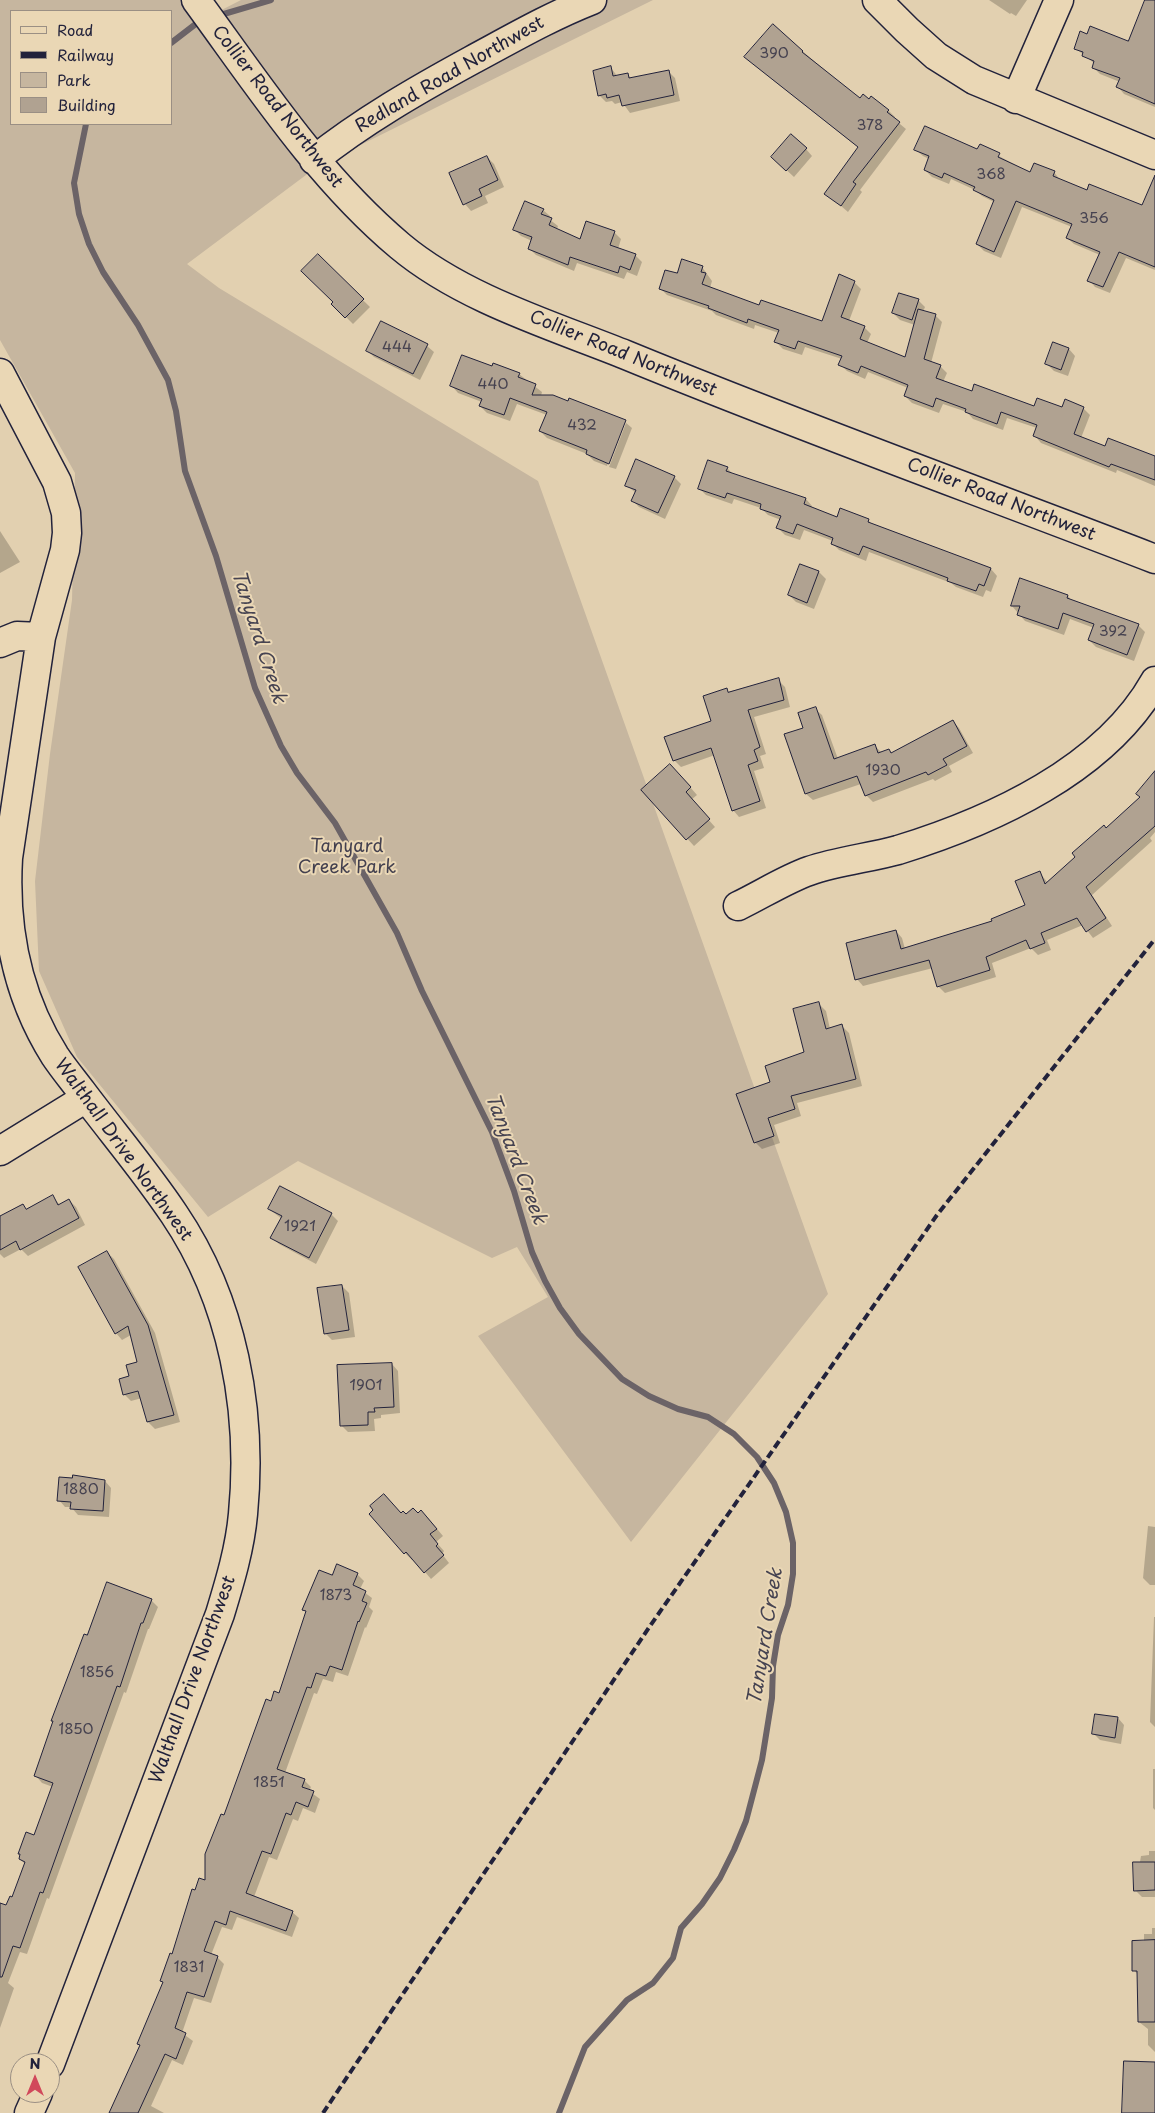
<!DOCTYPE html>
<html>
<head>
<meta charset="utf-8">
<style>
	body { margin:0 }
	#map { position:relative; width:1155px; height:2113px; overflow:hidden; background:#e2d0b0; font-family:"Playpen Sans",sans-serif }
	canvas { display:block }
	.legend { position:absolute; left:10px; top:10px; width:162px; height:115px; box-sizing:border-box; background:#ead7b5; border:1px solid #9a8f84; margin:0; padding:6px 9px; list-style:none; font-size:15px; color:#22223b }
	.legend li { display:flex; align-items:center; gap:10px; height:25px }
	.legend b { width:25px; border:1px solid #9a8f84 }
	.north { position:absolute; left:10px; top:2053px; width:50px; height:50px; box-sizing:border-box; background:#ead7b5; border:1px solid #9a8f84; border-radius:50%; rotate:0deg; font-size:14px; font-weight:700; line-height:20px; text-align:center; color:#22223b }
	.north::after { content:''; display:block; margin:auto; width:18px; height:22px; background:#d1495b; clip-path:polygon(50% 0,100% 100%,50% 72%,0 100%) }
</style>
</head>
<body>
<div id="map">
<canvas width="1155" height="2113"></canvas>
<ul class="legend">
<li><b style="height:6px;background:#ead7b5"></b>Road</li>
<li><b style="height:6px;background:#22223b"></b>Railway</li>
<li><b style="height:14px;background:#c6b69f"></b>Park</li>
<li><b style="height:14px;background:#b0a291"></b>Building</li>
</ul>
<div class="north">N</div>
</div>
<script>
const ctx = document.querySelector('canvas').getContext('2d');
ctx.lineJoin = 'round';
function fill(path, color) { ctx.fillStyle = color; ctx.fill(path, 'evenodd'); }
function stroke(path, color, width, dash) { ctx.strokeStyle = color; ctx.lineWidth = width; ctx.lineCap = dash ? 'butt' : 'round'; ctx.setLineDash(dash || []); ctx.stroke(path); }
function write(font, color, halo, rows, align = 'center') {
  ctx.font = font + ' "Playpen Sans",sans-serif'; ctx.lineWidth = 4; ctx.setLineDash([]); ctx.textBaseline = 'middle'; ctx.strokeStyle = halo; ctx.fillStyle = color; for (const [text, x, y, turn = 0] of rows) {
    ctx.save(); ctx.translate(x, y); ctx.rotate((+turn || 0) * Math.PI / 180); ctx.textAlign = isNaN(turn) ? turn : align; if (halo) ctx.strokeText(text, 0, 0); ctx.fillText(text, 0, 0); ctx.restore();
  }
}
const green = new Path2D(`
	M0,0H192L206,18L241,0H653L318,166L187,264L219,288L538,481L828,1294L631,1542L478,1336L548,1297L517,1247L492,1258L298,1161L208,1217L77,1057L39,971L35,881L50,754L72,600L75,473L0,340ZM11,11H171V124H11Z`);
const shadow = new Path2D(`
	M989,0H1027L1016,16L1011,13L1010,14Z
	M773,26L860,100L888,110L895,117L894,119L906,129L860,190L862,192L848,212L826,193L859,148L753,64Z
	M1075,48L1155,56V107L1124,94L1118,87L1120,82L1100,74L1093,67L1095,64Z
	M611,68L618,77L627,74L632,79L668,71L675,78L680,101L630,113L622,102L615,104L612,101L606,102L599,95Z
	M980,146L1031,173L1054,172L1060,180L1087,191L1155,210V270L1126,258L1110,293L1095,287L1089,280L1100,255L1074,244L1067,238L1072,227L1022,207L1001,258L984,251L977,244L994,202L982,196L975,190L951,179L949,184L932,177L925,170L929,159L923,156L916,150H978Z
	M806,149L812,156L794,177L779,163Z
	M487,157L494,164L504,187L485,196L488,203L471,211L465,204Z
	M543,210L550,216L549,219L558,226L557,229L581,240L614,232L621,239L618,249L635,255L642,262L637,276L627,272L624,279L577,263L574,271L536,255L529,248L532,241L521,236L514,229Z
	M318,256L370,307L353,324L333,304L334,302Z
	M702,267L712,281L710,288L760,307L822,322L854,282L861,289L849,321L864,327L871,334L867,343L905,359L915,325L900,320L893,313L918,300L925,307L923,312L935,315L942,322L931,363L940,366L947,373L943,382L973,393L1035,408H1083L1090,415L1081,438L1106,447L1155,457V486L1117,470L1116,473L1041,443L1035,436L1037,428L1007,418L1003,430L973,419L967,412L943,404L939,413L912,403L905,396L908,388L868,372L865,379L847,371L840,364L842,359L805,347L802,355L783,349L776,342L779,333L755,325L754,329L716,315L712,311L667,295L661,289L678,275Z
	M1054,344L1069,349L1075,356L1068,376L1054,371L1047,364Z
	M427,346L434,352L420,380L374,357L368,351Z
	M493,368L519,374L542,392L541,396L625,422L632,428L616,469L609,467L626,423H623L607,466L594,461L587,454L547,438L540,431L547,415L517,404L510,421L487,413L480,406L482,402L458,393L452,386Z
	M727,468L734,475L806,499L812,506L811,509L837,519L868,520L874,526L991,569L997,576L991,592L986,590L983,597L956,587L951,583L869,552L866,561L839,550L832,543L833,541L804,530L800,540L785,535L778,528L781,520L768,515L761,508L734,499L732,504L706,495L699,488Z
	M674,477L681,484L665,519L639,507L632,500L636,493L626,485Z
	M0,531L20,562L0,573Z
	M801,566L819,572L826,579L814,609L796,602L789,595Z
	M1068,596L1072,601L1138,625L1145,632L1134,661L1096,647L1089,640L1094,628L1070,619L1064,635L1025,621L1012,606Z
	M778,680L785,687L790,707L754,717L766,754L760,756L764,768L754,771L766,808L739,817L733,810L715,755L681,767L674,760L713,722L726,690L730,693Z
	M815,709L822,715L838,759L874,745L882,753L889,750L892,754L953,721L959,728L973,753L949,766L952,772L935,781L933,779L873,802L866,795L861,784L813,800L806,794L804,729Z
	M677,772L697,795L691,800L715,827L694,846L643,790Z
	M1155,773V832L1150,838L1152,841L1092,895L1112,926L1093,938L1083,925L1047,940L1051,950L1038,955L1031,948L992,963L996,977L945,993L938,986L933,968L863,986L857,979L896,931L902,938L905,949L994,922L1027,906L1040,873L1048,883L1142,798Z
	M819,1004L826,1011L830,1029L842,1026L849,1033L862,1086L797,1103L801,1116L774,1125L780,1143L762,1149L755,1142L772,1083L805,1052Z
	M52,1196L60,1205L69,1200L76,1207L85,1225L28,1256L21,1249L4,1258L0,1254V1229L27,1210Z
	M269,1209L331,1214L338,1221L316,1264L279,1244L272,1238L282,1219Z
	M107,1252L114,1259L155,1333L180,1422L155,1429L148,1422L142,1398L131,1401L124,1394L131,1377L139,1363L131,1335L122,1340L116,1333Z
	M342,1286L349,1293L355,1337L332,1340L326,1334Z
	M392,1364L398,1371L400,1413L381,1415V1418L374,1419L375,1431L348,1432L341,1425Z
	M105,1481L111,1488L109,1517L78,1515L71,1507H65L59,1500Z
	M401,1514L406,1516L418,1514L428,1518L443,1536L436,1542L444,1551L442,1554L449,1563L431,1579L413,1558L412,1560L405,1553Z
	M1148,1526L1155,1527V1585H1150L1143,1578Z
	M357,1574L364,1581L360,1589L372,1598L369,1607L373,1611L366,1628L365,1627L348,1676L336,1672L333,1682L323,1679L317,1694L314,1693L285,1773L304,1780L311,1787L309,1791L320,1799L315,1813L303,1808L298,1821L293,1819L277,1860L269,1857L254,1897L292,1912L299,1918L292,1937L237,1917L232,1930L222,1927L211,1955L217,1957L224,1964L211,2003L194,1998L182,2033L193,2041L183,2065L172,2060L151,2106L164,2113H111L141,2046L139,2044L164,1983L162,1981L196,1892L207,1882L225,1816L272,1702L280,1694L307,1613L304,1609L333,1577Z
	M151,1600L158,1607L149,1629H148L126,1693L124,1692L49,1899L47,1898L27,1954L20,1952L8,1983L14,1988L0,2028V1904L7,1907L13,1899L25,1864L20,1859L35,1837L53,1787L42,1783L36,1776L54,1722L52,1720L88,1637Z
	M1154,1617H1155V1727L1150,1722Z
	M1118,1718L1124,1725L1121,1744L1100,1740L1093,1733Z
	M1153,1769H1155V1810L1153,1808Z
	M1149,1851H1155V1897H1142L1135,1890L1141,1856L1149,1855Z
	M1152,1928H1155V2052L1148,2045V2029L1139,2022L1138,1975L1134,1970L1144,1942V1934H1152Z`);
const stream = new Path2D(`
	M217,16L271,0
	M171,43L197,23L203,21
	M86,124L74,183L79,214L89,244L103,272L138,325L168,380L176,411L185,471L216,556L255,688L281,746L297,773L335,823L397,933L422,991L492,1132L514,1191L532,1252L545,1281L560,1308L579,1334L622,1379L649,1396L678,1409L708,1417L734,1434L757,1457L774,1483L786,1512L793,1543V1574L788,1605L778,1635L773,1666L772,1698L762,1760L746,1821L734,1850L720,1878L702,1904L681,1928L673,1958L653,1983L627,2000L585,2047L559,2113`);
const building = new Path2D(`
	M1145,0H1155V104L1116,87L1120,78L1092,68L1094,61L1082,56L1083,52L1074,49L1080,31L1087,34L1090,26L1128,41Z
	M773,24L803,51L802,52L860,98L863,94L869,99L871,96L889,110L887,112L900,122L853,182L856,184L841,206L824,194L858,147L744,57Z
	M611,66L613,76L628,73L629,78L669,70L674,95L622,106L619,95L607,98L606,94L598,96L593,71Z
	M925,126L977,149L980,144L1000,153L998,157L1030,172L1034,163L1055,171L1053,176L1087,190L1089,184L1142,205L1155,175V267L1119,252L1103,287L1087,281L1100,252L1066,238L1072,224L1016,201L994,252L976,244L994,200L973,190L975,187L944,173L942,178L924,170L929,156L914,150Z
	M791,134L807,148L786,171L771,157Z
	M487,156L498,180L479,189L482,196L463,205L449,173Z
	M525,201L544,209L541,214L552,218L549,225L580,239L586,221L615,231L610,245L636,254L630,270L620,266L618,273L570,257L568,265L528,249L532,237L513,230Z
	M318,254L364,299L345,318L331,304L333,302L301,271Z
	M682,259L703,266L701,272L706,273L702,284L759,305L761,300L822,321L839,274L855,281L841,317L865,326L860,339L905,357L918,309L936,314L924,359L941,365L936,378L972,391L974,384L1034,406L1037,398L1062,407L1065,399L1084,407L1074,434L1105,446L1108,438L1155,456V480L1111,464L1109,467L1033,436L1037,425L1001,412L997,424L965,412L966,409L936,398L933,407L904,396L908,385L861,366L858,373L838,365L842,356L798,341L795,349L774,342L779,330L748,319L747,323L708,308L709,306L659,289L665,270L677,273Z
	M899,293L919,299L912,320L892,313Z
	M381,321L428,344L413,374L366,351Z
	M1053,342L1069,348L1061,370L1045,364Z
	M462,355L492,366L493,363L520,373L518,377L536,384L532,395H553L568,401L569,398L626,420L609,464L586,454L587,450L539,431L547,412L510,398L504,415L479,406L482,399L450,386Z
	M636,459L675,476L658,513L631,501L636,490L625,486Z
	M708,460L728,467L726,471L806,498L804,504L837,517L840,508L869,519L868,522L991,568L984,586L979,584L976,591L947,581L948,578L863,546L859,555L831,544L833,538L797,524L793,534L776,528L781,516L760,509L761,504L727,493L725,498L698,489Z
	M800,564L819,571L807,603L788,595Z
	M1020,578L1068,595L1067,598L1139,624L1127,655L1088,640L1094,624L1063,613L1058,629L1017,615L1020,606H1011Z
	M779,678L784,700L748,710L760,747L754,750L758,761L748,765L760,801L732,811L711,748L673,761L664,737L711,721L703,696L727,688L728,692Z
	M816,707L834,759L875,744L878,753L889,749L891,753L953,720L967,746L943,759L947,765L928,775L926,772L865,796L857,776L805,794L784,734L803,728L798,713Z
	M670,764L691,787L686,792L710,819L686,840L641,790Z
	M1155,771V826L1086,887L1106,918L1086,932L1077,918L1041,933L1045,943L1030,949L1026,940L986,957L990,970L937,987L929,960L855,980L846,943L896,930L901,949L992,921L991,919L1025,905L1015,881L1040,871L1045,884L1075,857L1072,853L1104,825L1106,828L1140,797L1136,794Z
	M819,1002L826,1029L842,1024L856,1079L791,1096L795,1109L768,1118L774,1136L754,1143L736,1094L770,1082L765,1066L804,1052L793,1009Z
	M280,1186L332,1213L309,1258L270,1238L282,1216L268,1209Z
	M53,1195L58,1205L69,1199L79,1218L20,1250L16,1241L0,1250V1216L23,1204L26,1209Z
	M107,1251L148,1325L174,1415L147,1422L138,1391L123,1395L119,1379L129,1376L126,1365L137,1362L128,1326L115,1334L78,1267Z
	M342,1285L349,1330L324,1334L317,1288Z
	M392,1363L394,1407L374,1408L375,1412H368V1425L340,1426L337,1365Z
	M73,1475L105,1480L103,1511L70,1509L71,1502L57,1501L59,1477L72,1478Z
	M384,1494L401,1513L403,1511L406,1514L413,1508L418,1513L421,1510L437,1529L430,1534L438,1544L436,1546L444,1555L424,1573L406,1552L404,1554L369,1514L373,1510L370,1506Z
	M337,1564L358,1573L353,1585L366,1591L362,1601L367,1603L359,1622L358,1621L342,1670L330,1666L326,1676L316,1673L311,1688L307,1687L277,1769L305,1779L302,1787L314,1791L308,1807L296,1802L291,1815L286,1813L271,1854L262,1851L246,1893L293,1911L286,1931L230,1911L226,1925L215,1921L204,1951L218,1956L204,1997L187,1992L175,2028L186,2033L176,2059L165,2054L138,2113H109L140,2045L137,2044L163,1982L160,1981L170,1953L172,1954L192,1889L195,1890L199,1878L205,1880V1854L221,1814L224,1815L266,1699L271,1701L274,1691L279,1693L306,1611L302,1610L319,1570L332,1575Z
	M107,1582L152,1599L143,1623H141L120,1687L117,1686L43,1893L40,1892L20,1948L13,1946L2,1977H0V1903L6,1905L10,1896L12,1897L25,1862L19,1859L20,1854H18L26,1832L34,1835L53,1783L34,1776L53,1721H51L84,1634L87,1635Z
	M1095,1714L1118,1717L1115,1738L1092,1734Z
	M1133,1862H1155V1890L1134,1891Z
	M1155,1940V2022H1138L1137,1971H1132V1941Z
	M1124,2061L1155,2062V2113H1122Z`);
const minor = new Path2D(`
	M196,0C259,86 318,177 400,246C462,298 551,325 626,355C801,427 979,491 1155,559
	M877,0L907,30L936,56L974,80L1155,155
	M1016,99L1059,0
	M314,160C363,121 417,90 472,60C513,38 549,17 592,0
	M0,373L57,482L66,513L67,533L65,550L41,637L8,858C4,927 17,996 55,1056C63,1068 73,1080 82,1092C112,1132 146,1172 174,1214C233,1301 253,1411 243,1514C240,1548 230,1581 220,1614L50,2064
	M0,643L17,636L41,637
	M738,906C761,895 786,879 809,871C838,861 869,858 898,850C992,821 1105,770 1155,681
	M0,1151L86,1098
	M29,2113L38,2093`);
const rail = new Path2D(`
	M323,2113L650,1626L937,1215L1155,939`);
const numberNames = [
	["390",774,54],
	["378",870,126],
	["368",991,175],
	["356",1094,219],
	["444",397,348],
	["440",493,385],
	["432",582,426],
	["392",1113,632],
	["1930",883,771],
	["1921",300,1227],
	["1901",366,1386],
	["1880",81,1490],
	["1873",336,1596],
	["1856",97,1673],
	["1850",76,1730],
	["1851",269,1783],
	["1831",189,1968]
];
const streetNames = [
	["Redland Road Northwest",450,75,-30],
	["Collier Road Northwest",277,107,52],
	["Collier Road Northwest",623,354,22],
	["Collier Road Northwest",1001,500,21],
	["Walthall Drive Northwest",123,1150,54],
	["Walthall Drive Northwest",193,1680,-70]
];
const parkNames = [
	["Tanyard",347,847],
	["Creek Park",347,868]
];
const waterNames = [
	["Tanyard Creek",258,637,72],
	["Tanyard Creek",515,1159,69],
	["Tanyard Creek",766,1637,-81]
];
fill(green, '#c6b69f');
fill(shadow, '#0003');
stroke(stream, '#6b6367', 6);
fill(building, '#b0a291');
stroke(building, '#22223b', 1);
stroke(minor, '#22223b', 31);
stroke(minor, '#ead7b5', 28);
stroke(rail, '#22223b', 4, [8, 4]);
write('15px', '#464250', null, numberNames);
write('18px', '#22223b', '#ead7b5', streetNames);
write('18px', '#43404f', '#ead7b5', parkNames);
write('italic 19px', '#464351', '#ead7b5', waterNames);
</script>
</body>
</html>
